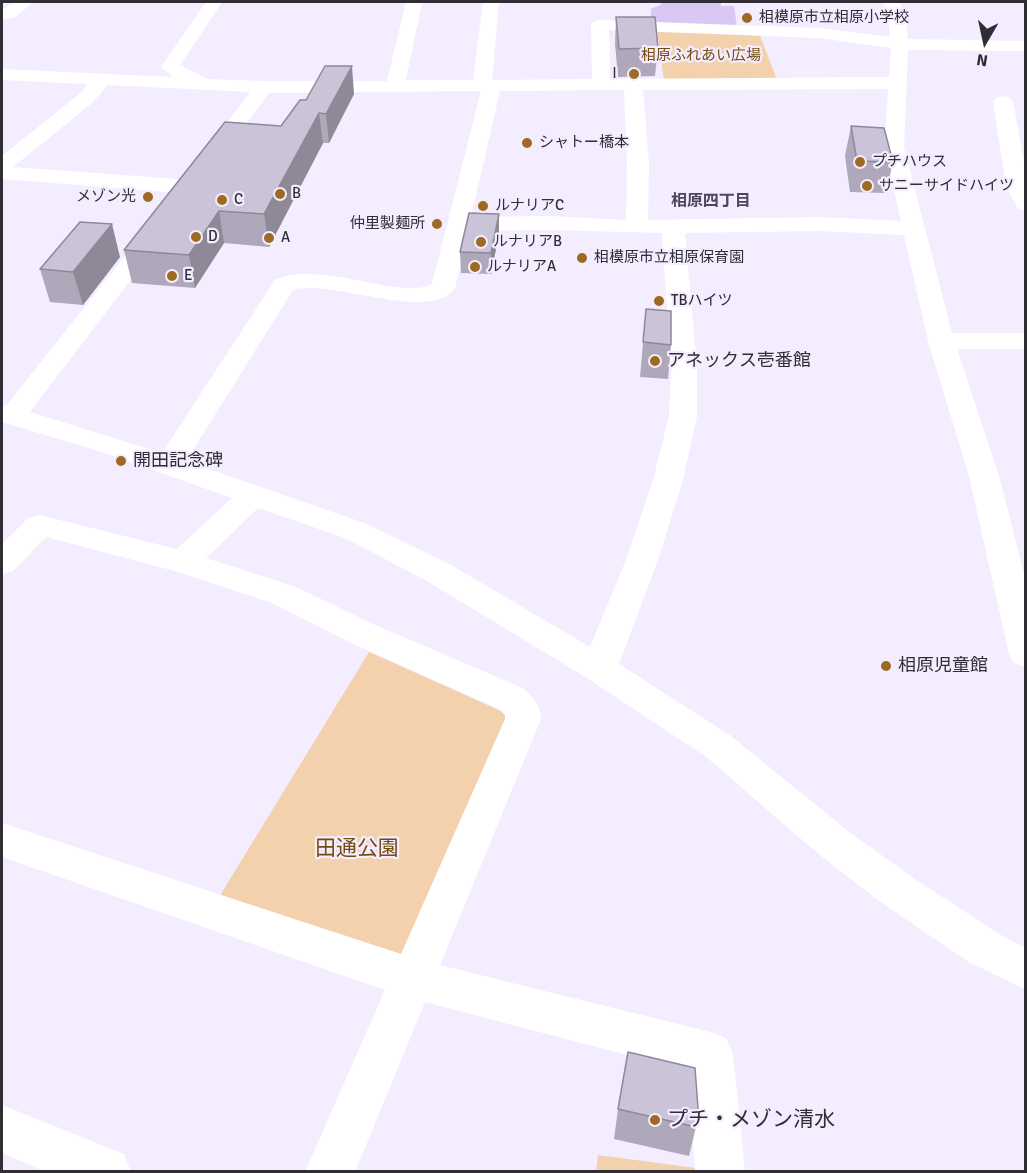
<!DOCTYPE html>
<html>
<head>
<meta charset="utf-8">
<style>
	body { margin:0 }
	#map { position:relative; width:1027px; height:1173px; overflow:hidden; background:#f4edff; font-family:Signika,sans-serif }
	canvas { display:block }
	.frame { position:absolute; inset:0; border:3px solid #302d35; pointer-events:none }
	.north { position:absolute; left:955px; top:12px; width:60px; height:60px; -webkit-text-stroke:4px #f4edff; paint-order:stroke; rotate:189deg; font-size:16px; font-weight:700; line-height:24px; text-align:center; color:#302d35 }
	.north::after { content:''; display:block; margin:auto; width:21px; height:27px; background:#302d35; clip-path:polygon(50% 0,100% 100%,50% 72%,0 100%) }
</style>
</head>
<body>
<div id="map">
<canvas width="1027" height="1173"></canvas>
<div class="frame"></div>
<div class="north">N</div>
</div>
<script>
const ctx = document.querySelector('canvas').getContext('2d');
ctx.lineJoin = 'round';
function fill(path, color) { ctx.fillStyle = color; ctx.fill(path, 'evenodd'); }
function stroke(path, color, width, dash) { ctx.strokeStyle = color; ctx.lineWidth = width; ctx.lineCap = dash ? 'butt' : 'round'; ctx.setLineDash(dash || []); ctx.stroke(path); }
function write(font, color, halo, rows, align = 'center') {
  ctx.font = font + ' Signika,"Noto Sans JP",sans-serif'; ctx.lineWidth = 4.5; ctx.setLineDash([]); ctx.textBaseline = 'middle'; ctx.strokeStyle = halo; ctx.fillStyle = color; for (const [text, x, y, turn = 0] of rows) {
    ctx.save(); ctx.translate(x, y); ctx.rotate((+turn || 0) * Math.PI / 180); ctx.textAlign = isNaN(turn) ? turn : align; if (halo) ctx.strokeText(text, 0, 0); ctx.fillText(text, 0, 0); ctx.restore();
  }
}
const green = new Path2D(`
	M657,30L759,33L777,80L664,81Z
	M369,652L512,716L409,963L216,902Z
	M598,1155L703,1169V1172H596Z`);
const water = new Path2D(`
	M663,2H721V6H734L737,27L651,24V9L660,5Z`);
const minor = new Path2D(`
	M15,2H33L16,17L2,20V10Z
	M206,2H222L180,65L208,79L264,81H387L406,2H422L406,80H473L483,2H499L492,80L592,79L591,25L594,21L600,20L819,28L890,37L888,16L883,2H899L905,16L908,39L1026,41V51L908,50L904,147L952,333H1026V349H957L999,476L1026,582V667L1014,663L1009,654L969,476L928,341L904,235L819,231L685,233L697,369V416L683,480L658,560L619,664L731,736L849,832L912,877L999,934L1026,948V990L969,962L882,903L821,856L705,756L587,678L427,581L345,538L258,508L206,558L296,587L375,625L525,689C533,699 541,706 541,719L440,965L710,1032L726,1038L733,1054L745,1172H695L688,1071L425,1002L355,1172H305L385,990L2,857V823L401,954L505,719V715L499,709L351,643L272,603L175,571L46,537L13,571L2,574V544L28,518L39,515L177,549L232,498L102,452L2,422V405L6,406L148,227L156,225L164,227L167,232L30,412L162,453L275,280C320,259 401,301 432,284L481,91L269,93L217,163L210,165L203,163L200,159L250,92L108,85L92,103L13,167L191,180L199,182L202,187L199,192L191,194L2,179V156L78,95L88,84L2,80V69L173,77L161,67ZM609,30L819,38L891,48L889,77L610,79ZM888,89L884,147L901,221L819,217L648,220L649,164L643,90ZM606,90H624L627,164L626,220L549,216L471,217L500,91ZM549,230L662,233L671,369L669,416L653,480L626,560L590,647L451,565L367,524L186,461L293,290C332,278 430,324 455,288L468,231Z
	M1003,96L1010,98L1013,102L1026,173V211L1018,209L1006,186L993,102L996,98Z
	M2,1105L124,1154L131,1172H46L2,1153Z`);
const wall = new Path2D(`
	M616,17L658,48L655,76L618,77L615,44Z
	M354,94L329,143H323L269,247L224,243L195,288L132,283L124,250L281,126L306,100Z
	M851,126L893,162L886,193L850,192L845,156Z
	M499,214V234L491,274L461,273L460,252Z
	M120,257L83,305L50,302L40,269Z
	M646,309L671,345L668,379L640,377Z
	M618,1109L696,1127L689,1156L614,1139Z`);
const shadedWall = new Path2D(`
	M352,66L354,94L329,143L326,114Z
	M319,113L323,143L269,247L264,214Z
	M219,211L224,243L195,288L189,255Z
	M499,214V234L491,274V253Z
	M112,224L120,257L83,305L73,272Z`);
const building = new Path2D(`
	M616,17H655L658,48L619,49Z
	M325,66H352L326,114L319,113L264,214L219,211L189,255L124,250L225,122L281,126L300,100H306Z
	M851,126L884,128L893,162L857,161Z
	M469,213L499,214L491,253L460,252Z
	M80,222L112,224L73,272L40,269Z
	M646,309L671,311V345L643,342Z
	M628,1052L695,1068L698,1108L696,1127L618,1109Z`);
const markers = [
	[747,18,6,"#9e6922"],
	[634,74,6,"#9e6922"],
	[527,143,6,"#9e6922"],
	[860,162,6,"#9e6922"],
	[867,186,6,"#9e6922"],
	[280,194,6,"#9e6922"],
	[148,197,6,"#9e6922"],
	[222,200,6,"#9e6922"],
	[483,206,6,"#9e6922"],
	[437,224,6,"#9e6922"],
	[196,237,6,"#9e6922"],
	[269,238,6,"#9e6922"],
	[481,242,6,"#9e6922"],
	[582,258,6,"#9e6922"],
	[475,267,6,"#9e6922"],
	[172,276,6,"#9e6922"],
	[659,301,6,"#9e6922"],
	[655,361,6,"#9e6922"],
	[121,461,6,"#9e6922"],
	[886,666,6,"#9e6922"],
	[655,1120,6,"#9e6922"]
];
const farPoinames = [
	["相模原市立相原小学校",759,18],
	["Ⅰ",622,74,"right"],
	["シャトー橋本",539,143],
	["プチハウス",872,162],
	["サニーサイドハイツ",879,186],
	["B",292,194],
	["メゾン光",136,197,"right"],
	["C",234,200],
	["ルナリアC",495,206],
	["仲里製麺所",425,224,"right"],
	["D",208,237],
	["A",281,238],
	["ルナリアB",493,242],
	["相模原市立相原保育園",594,258],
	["ルナリアA",487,267],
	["E",184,276],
	["TBハイツ",671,301]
];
const farParknames = [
	["相原ふれあい広場",701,56]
];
const farNeighbourhoodnames = [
	["相原四丁目",711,202]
];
const poiNames = [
	["アネックス壱番館",667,361],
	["開田記念碑",133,461],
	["相原児童館",898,666]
];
const nearParknames = [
	["田通公園",357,849]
];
const nearPoinames = [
	["プチ・メゾン清水",667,1120]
];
fill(green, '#f2d1ac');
fill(water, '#d8c8f3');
fill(minor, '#fff');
fill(wall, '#afa8ba');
fill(shadedWall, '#8e8897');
fill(building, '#cbc3d8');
stroke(building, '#8e8897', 1.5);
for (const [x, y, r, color] of markers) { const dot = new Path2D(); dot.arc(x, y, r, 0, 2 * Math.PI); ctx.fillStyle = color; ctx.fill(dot); stroke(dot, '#f4edff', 2); }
write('15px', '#302d35', '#f4edff', farPoinames, 'left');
write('15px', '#754b0f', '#f4edff', farParknames);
write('bold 16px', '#4d4758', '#f4edff', farNeighbourhoodnames);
write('18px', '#302d35', '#f4edff', poiNames, 'left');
write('21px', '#754b0f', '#f4edff', nearParknames);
write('21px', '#302d35', '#f4edff', nearPoinames, 'left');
</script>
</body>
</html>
